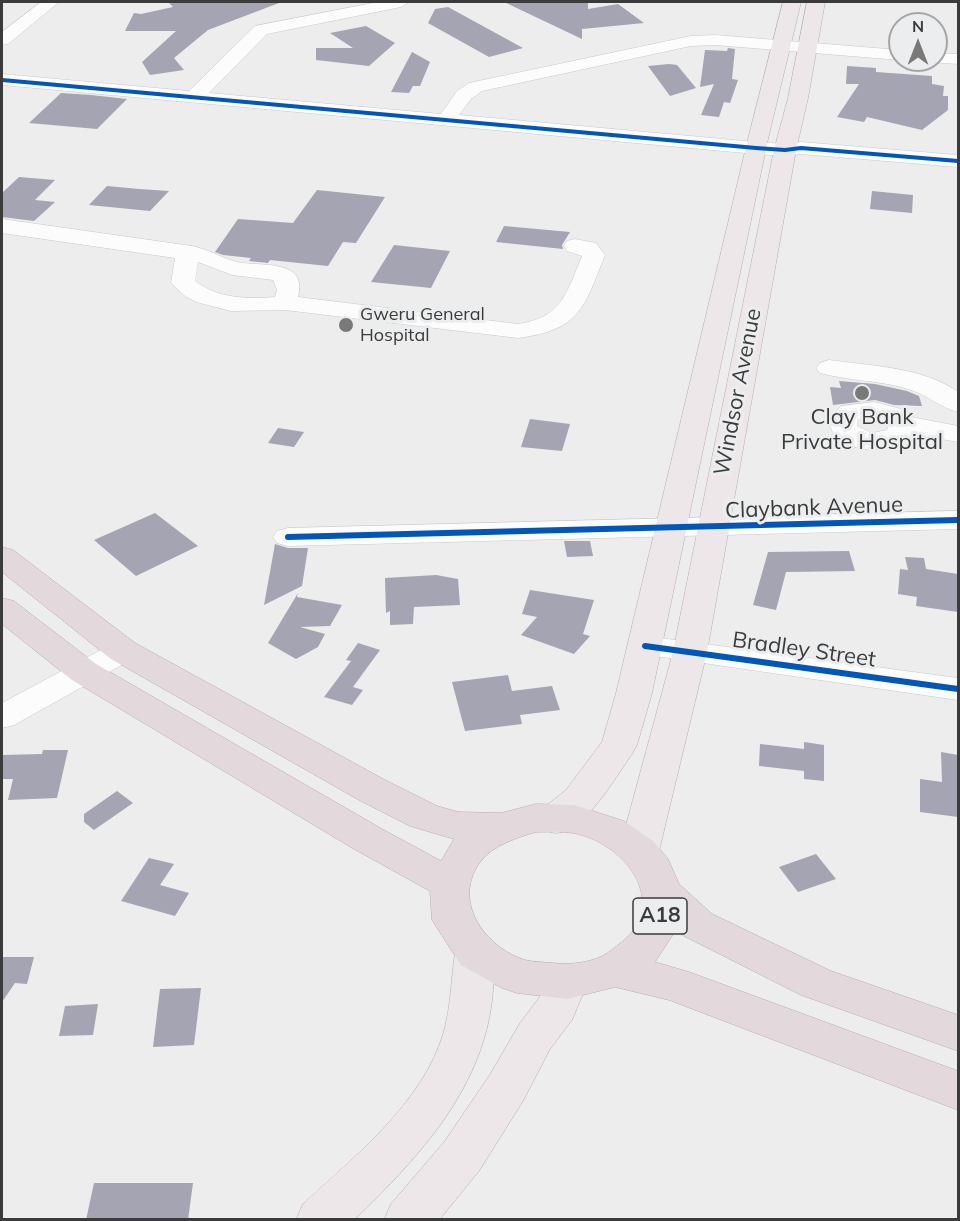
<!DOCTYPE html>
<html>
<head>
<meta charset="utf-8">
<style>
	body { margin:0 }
	#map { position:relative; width:960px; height:1221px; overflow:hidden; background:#ededed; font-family:Mulish,sans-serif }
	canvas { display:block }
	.frame { position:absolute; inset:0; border:3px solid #3b3b3b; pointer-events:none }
	.north { position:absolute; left:888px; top:12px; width:60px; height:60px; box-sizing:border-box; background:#ecedee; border:2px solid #a5a6a6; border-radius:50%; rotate:0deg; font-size:16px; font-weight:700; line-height:24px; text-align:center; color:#3b3b3b }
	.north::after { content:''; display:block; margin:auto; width:21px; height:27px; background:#797979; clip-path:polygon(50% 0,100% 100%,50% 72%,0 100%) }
</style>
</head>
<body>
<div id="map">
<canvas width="960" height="1221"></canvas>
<div class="frame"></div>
<div class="north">N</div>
</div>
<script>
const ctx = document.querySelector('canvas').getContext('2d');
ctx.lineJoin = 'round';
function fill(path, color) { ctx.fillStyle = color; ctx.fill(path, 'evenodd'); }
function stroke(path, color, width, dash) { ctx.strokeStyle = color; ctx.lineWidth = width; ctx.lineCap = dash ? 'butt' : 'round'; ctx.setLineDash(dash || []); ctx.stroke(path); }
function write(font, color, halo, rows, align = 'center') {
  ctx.font = font + ' Mulish,sans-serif'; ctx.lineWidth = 6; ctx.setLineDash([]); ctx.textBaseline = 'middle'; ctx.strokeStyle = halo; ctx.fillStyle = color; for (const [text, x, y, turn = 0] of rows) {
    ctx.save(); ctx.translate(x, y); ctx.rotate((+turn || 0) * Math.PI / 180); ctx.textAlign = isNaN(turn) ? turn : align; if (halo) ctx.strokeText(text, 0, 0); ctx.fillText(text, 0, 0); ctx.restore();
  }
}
const building = new Path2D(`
	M168,2H279V3L208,30L174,58L184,70L150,75L142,62L176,31H125L134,13L141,14L173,7Z
	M504,2H588V9L618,4L644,23L582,29V39Z
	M448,7L523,48L489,57L428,23L435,9Z
	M366,26L395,43L369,66L316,60V48H353L330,33Z
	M728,48L735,49L732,79L738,80L730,103L724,102L719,117L701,115L714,84L700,87L705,50L727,51Z
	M412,52L430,62L420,86H413L409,93L391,92Z
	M669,64L677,65L696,88L670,96L648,66Z
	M847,66L876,68V72L932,76V84L944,86L943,96H948V110L922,130L867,117L864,122L837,117L859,84H846Z
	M61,93L91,95L127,99L97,129L29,123Z
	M19,177L55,180L35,200L55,202L34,221L2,217V193Z
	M107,186L139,189L169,191L150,211L89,205Z
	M317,190L385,197L356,243L343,242L328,266L270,260L268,263L249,261L251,258L223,255L215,252L238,219L293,223Z
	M872,191L913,195L912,213L870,209Z
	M504,226L570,232L562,245L563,249L496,242Z
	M394,245L450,251L431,288L371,282Z
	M839,381L875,384L907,391L919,396L922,406L894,405L875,400L833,405L830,387L841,388Z
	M530,419L570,424L562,451L521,447Z
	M278,428L304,432L294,447L268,443Z
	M155,513L198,546L136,576L94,540Z
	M564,541H590L593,556L567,557Z
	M275,544L288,548H308L302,586L264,605Z
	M849,551L855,571L786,572L776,610L753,605L768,552Z
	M905,557L924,558L926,569L958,574V612L916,606L917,597L898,594L900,569L908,570Z
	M436,575L458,579L460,605L414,607L413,624L390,625V611L386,613L385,578Z
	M530,590L594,600L583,634L590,636L574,654L521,635L537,617L522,614Z
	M298,593L297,597L342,605L330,626L300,627L325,634L318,647L296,659L268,643Z
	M358,643L380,650L353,687L363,690L352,705L324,697L351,661L346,660Z
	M508,675L512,691L552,686L560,710L520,715L522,724L465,731L452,682Z
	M804,742L824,745V781L804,779V771L759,766L760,744L804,749Z
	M43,750H68L57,798L8,800L13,779H2V755L42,754Z
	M941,752L958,755V817L920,812V779L942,782Z
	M117,791L133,803L94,830L84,822V814Z
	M816,854L836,879L798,892L779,867Z
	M149,858L174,864L160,885L189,893L175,916L121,901Z
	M2,957H34L27,984L15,983L2,1002Z
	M201,988L194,1045L153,1047L160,989Z
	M98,1004L93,1035L59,1036L65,1006Z
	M94,1183H193L188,1220H86Z`);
const minor = new Path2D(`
	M41,2H59L8,44L2,45V32Z
	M378,2H409L401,7L267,34L209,93L441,114L457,91L469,83L691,36L715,35L900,50V60L715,45L691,46L482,91L471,99L459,115L756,142L785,144L801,142L958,155V167L801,154L785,156L756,154L2,85V74L189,91L255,26Z
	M936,53L958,54V64L930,62L928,60H936Z
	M2,219L192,246C208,249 221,258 237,262C259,267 309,258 298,297L518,324C562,318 567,292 582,256L567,251L564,246L567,241L575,239L596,243L605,255C584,308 580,330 518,338L285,310L231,311L196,302L185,296L171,283L175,258L2,233ZM198,262L232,275L273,280L277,290L275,297C247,299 218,299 195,281Z
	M829,360C871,366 923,367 958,392V412C941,408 926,394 908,389C879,380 849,381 820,373L816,368L820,363Z
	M875,402L901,409L911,417L958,426V442L913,434C899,456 850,454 834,434C831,430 830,425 829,420L841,406ZM874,418L883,421L888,426L887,430L872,433L857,426L858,419Z
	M958,511V529L288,546L277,543L273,537L277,531L288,528Z
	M645,636L958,678V700L634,653L629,646L634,639Z
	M123,640L134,644L139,651L134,658L14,725L2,728V703L112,644Z`);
const major = new Path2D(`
	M783,2H801L768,139L652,693L637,745L632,754C617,775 584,833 556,833C552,833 546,830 542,829L537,819L542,809L566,790L602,742L616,693L748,139Z
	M807,2H825L808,98L796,150L707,652L659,851L653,861L639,866L625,861L619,851L673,652L774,150L788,98Z
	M476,936L491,941C499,958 495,972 493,990C486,1086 420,1156 354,1220H296L303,1204C355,1156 424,1102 444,1031C451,1005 451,979 455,953L461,941Z
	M567,965L582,970L588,982L572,1020L550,1049L523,1101L479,1171L439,1220H384L391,1204L445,1141L491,1073L520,1023L539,998L552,970Z`);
const highway = new Path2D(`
	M2,547L13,550L135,643L385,780L437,806L458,812L501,813L536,804L574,805L624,821L653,841L668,859L679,884L712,914L831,971L958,1015V1051L801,995L684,936L676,930L655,962L689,972L958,1071V1110L669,1000L615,987L567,999L517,993L502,988L461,965L432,920L430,891L354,849L72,680L2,624V598L14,601L96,664L382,829L441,861L454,839L410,826L359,800L111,659L2,572ZM536,832C548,832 561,831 573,833C611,840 653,877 640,919C635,934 620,943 609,952C594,963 570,965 552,963C543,962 533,962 525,960C484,947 451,900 481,861C492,846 518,837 536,832Z`);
const cyclewayFar1 = new Path2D(`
	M2,80L756,148L785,150L801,148L958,161`);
const cycleway = new Path2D(`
	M288,537L958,520
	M645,646L958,689`);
const markers = [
	[346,325,8,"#797979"],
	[862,393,8,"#797979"]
];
const farPoinames = [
	["Gweru General",360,315],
	["Hospital",360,336]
];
const shields = [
	[660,916,54]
];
const shieldNames = [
	["A18",660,916]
];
const streetNames = [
	["Windsor Avenue",738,392,-79],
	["Claybank Avenue",814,508,-2],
	["Bradley Street",804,650,8]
];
const poiNames = [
	["Clay Bank",862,417],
	["Private Hospital",862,442]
];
fill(building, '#a4a4b3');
stroke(minor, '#c8c8c9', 1);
stroke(major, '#b7acaf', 1);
stroke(highway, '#b7acaf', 1);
fill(minor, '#fcfcfc');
fill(major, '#ede7e9');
fill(highway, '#e3d9dc');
stroke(cyclewayFar1, '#0057b8', 4);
stroke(cycleway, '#0057b8', 6);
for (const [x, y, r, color] of markers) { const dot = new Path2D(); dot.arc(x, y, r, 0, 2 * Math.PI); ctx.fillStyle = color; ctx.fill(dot); stroke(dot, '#ecedee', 2); }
write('18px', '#3b3b3b', '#ecedee', farPoinames, 'left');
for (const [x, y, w] of shields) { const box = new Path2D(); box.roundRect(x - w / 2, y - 18, w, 36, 4.5); ctx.fillStyle = '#ecedee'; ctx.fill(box); stroke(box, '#3b3b3b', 1.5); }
write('bold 21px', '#3b3b3b', null, shieldNames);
write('22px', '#3b3b3b', '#ecedee', streetNames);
write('22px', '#3b3b3b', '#ecedee', poiNames);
</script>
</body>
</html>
